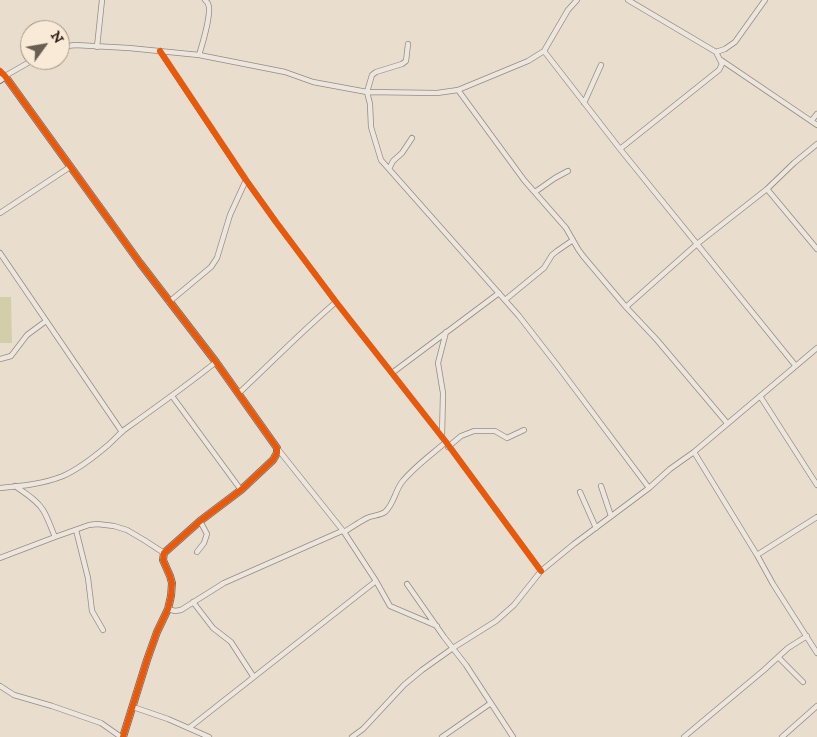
<!DOCTYPE html>
<html>
<head>
<meta charset="utf-8">
<style>
	body { margin:0 }
	#map { position:relative; width:817px; height:737px; overflow:hidden; background:#e9ddcd; font-family:"IM FELL DW Pica",serif }
	canvas { display:block }
	.north { position:absolute; left:20px; top:20px; width:50px; height:50px; box-sizing:border-box; background:#f8ead7; border:1px solid #a39687; border-radius:50%; rotate:58deg; font-size:14px; font-weight:700; line-height:20px; text-align:center; color:#23190e }
	.north::after { content:''; display:block; margin:auto; width:18px; height:22px; background:#685e51; clip-path:polygon(50% 0,100% 100%,50% 72%,0 100%) }
</style>
</head>
<body>
<div id="map">
<canvas width="817" height="737"></canvas>
<div class="north">N</div>
</div>
<script>
const ctx = document.querySelector('canvas').getContext('2d');
ctx.lineJoin = 'round';
function fill(path, color) { ctx.fillStyle = color; ctx.fill(path, 'evenodd'); }
function stroke(path, color, width, dash) { ctx.strokeStyle = color; ctx.lineWidth = width; ctx.lineCap = dash ? 'butt' : 'round'; ctx.setLineDash(dash || []); ctx.stroke(path); }
const green = new Path2D(`
	M0,297H11L12,343H0Z`);
const street = new Path2D(`
	M628,0L716,52L725,49L735,42L765,0
	M408,44L406,61L402,64L376,72L372,75L367,92L370,104L371,127L381,160L519,316L557,365L649,488
	M60,47L75,45L129,48L199,55L285,72L313,82L367,92L437,93L458,90L528,61L544,51L568,10L577,0
	M97,47L102,0
	M160,51L246,180L276,222L336,302L446,442L541,571
	M544,51L620,149L795,365
	M199,55C203,42 210,20 209,7C208,3 208,3 205,0
	M721,60L817,125
	M0,71L5,76L33,60
	M458,90L524,180L566,228L578,249L583,256L626,307L657,340L727,423
	M584,103L601,65
	M812,120L817,114
	M620,149L719,70L722,64L716,52
	M389,169L393,161L402,153L412,138
	M767,189L817,249
	M535,192L555,178L568,171
	M0,213L70,167
	M0,253L122,432
	M505,300L544,268L552,255L557,251L573,240
	M169,302L211,267L217,258L230,215L246,180
	M626,307L697,244L767,189L794,163L817,144
	M0,359L11,356L27,335L46,321
	M392,373L499,293
	M238,394C271,363 302,331 336,302
	M172,396L241,490
	M760,396L817,485
	M442,437L443,393L438,363L446,332
	M448,447L461,436L474,431H495L507,438L524,430
	M277,448L344,532L376,581L390,606L437,626
	M694,452L757,555L773,584L817,653
	M15,486C25,493 37,500 43,510C48,518 51,528 55,537
	M601,486L611,516
	M0,488C22,486 43,484 63,476C79,469 94,457 107,446C113,441 118,435 124,430C155,408 186,386 216,362
	M580,492L596,528
	M76,530L88,578L92,611L103,630
	M344,532C351,528 359,522 367,518C373,515 379,516 385,512C394,504 395,491 402,482C414,467 431,455 446,442
	M197,552L204,543L207,534L200,521
	M757,555L817,517
	M0,558L55,537L89,525L97,524L114,526L127,530L144,540L164,553
	M407,584L444,637L466,665L513,737
	M193,602L213,628L231,642L253,676
	M168,609L175,611L181,610L224,583L342,531
	M778,657L803,682
	M0,686L14,695L52,706L101,723L121,737
	M133,707L168,719L209,737
	M189,728L376,581
	M352,737L363,729L404,685L422,670L453,648L496,621L514,605L541,571L574,544L649,488L670,469L694,452L817,348
	M442,737L491,703
	M684,737L764,670L788,648L807,636
	M782,737L817,706`);
const secondary = new Path2D(`
	M0,80L5,76L140,263L216,362L277,448V453L273,460L241,490L200,521L164,553L163,560L170,576L172,583L171,596L168,609L157,632L147,660L123,737`);
const cycleway = new Path2D(`
	M160,51L246,180L276,222L336,302L446,442L541,571
	M0,71L5,76L140,263L216,362L277,448V453L273,460L241,490L200,521L164,553L163,560L170,576L172,583L171,596L168,609L157,632L147,660L123,737`);
fill(green, '#d4cdaa');
stroke(street, '#948c82', 6);
stroke(secondary, '#787168', 8);
stroke(street, '#ece6df', 4.5);
stroke(secondary, '#ece6df', 6);
stroke(cycleway, '#e8590c', 6);
</script>
</body>
</html>
